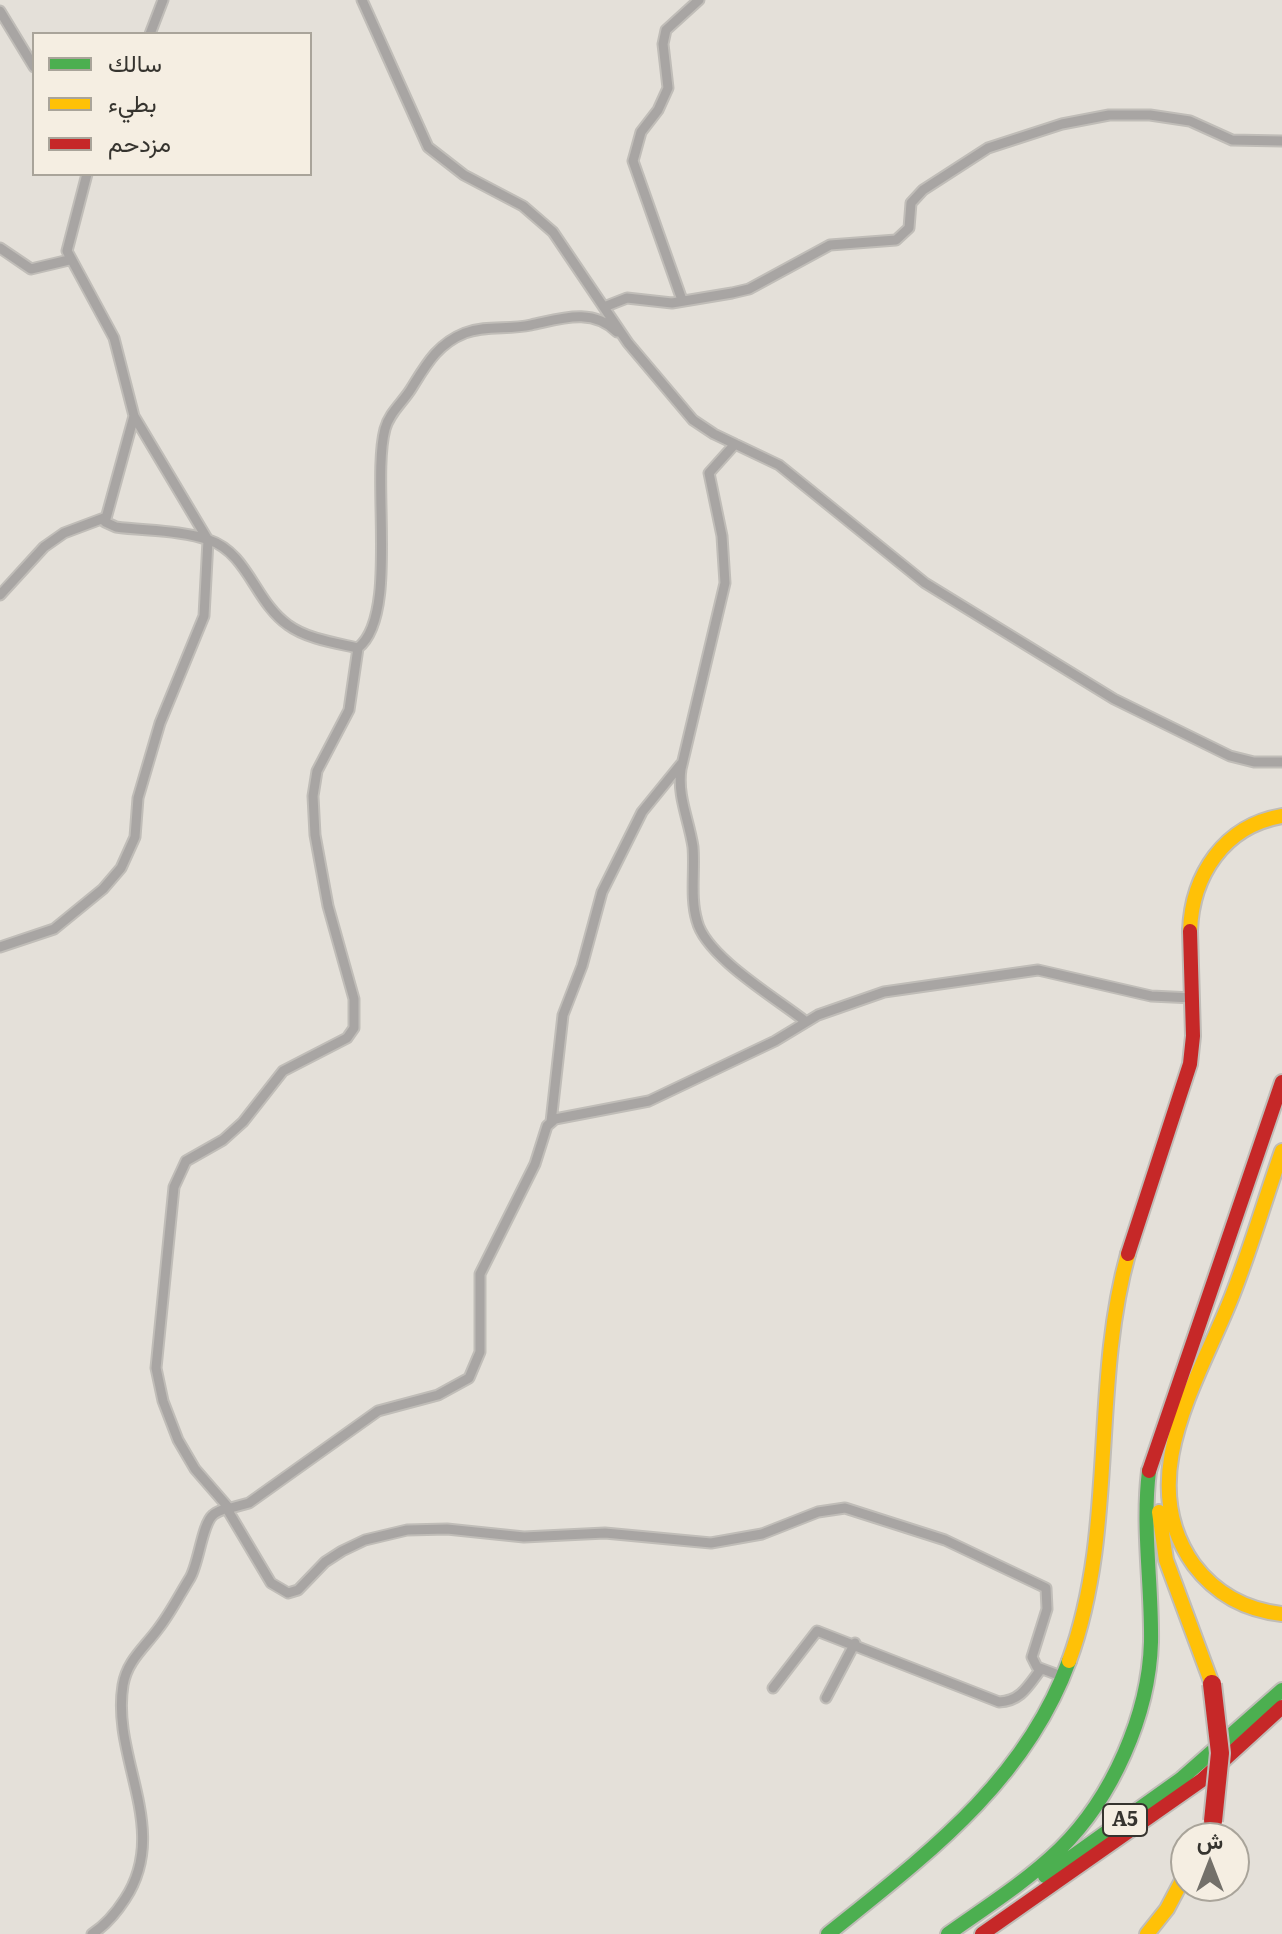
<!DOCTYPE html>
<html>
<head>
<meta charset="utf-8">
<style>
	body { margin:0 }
	#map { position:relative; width:1282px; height:1934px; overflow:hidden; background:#e4e0d9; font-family:Literata,Vazirmatn,serif }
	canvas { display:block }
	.legend { position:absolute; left:32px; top:32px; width:280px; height:144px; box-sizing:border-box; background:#f5eee2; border:2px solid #a9a49a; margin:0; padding:10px 14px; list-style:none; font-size:24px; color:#36342f }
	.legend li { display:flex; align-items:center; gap:16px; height:40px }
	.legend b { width:40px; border:2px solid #a9a49a }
	.north { position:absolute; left:1170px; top:1822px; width:80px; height:80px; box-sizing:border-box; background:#f5eee2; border:2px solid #a9a49a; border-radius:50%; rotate:0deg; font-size:22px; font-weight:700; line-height:32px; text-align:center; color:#36342f }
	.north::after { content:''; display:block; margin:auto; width:28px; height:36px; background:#73706a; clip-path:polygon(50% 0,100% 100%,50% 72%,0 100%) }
</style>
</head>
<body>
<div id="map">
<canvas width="1282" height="1934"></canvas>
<ul class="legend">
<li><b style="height:10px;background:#4caf50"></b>سالك</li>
<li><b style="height:10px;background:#ffc107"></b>بطيء</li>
<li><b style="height:10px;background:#c62828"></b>مزدحم</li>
</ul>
<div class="north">ش</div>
</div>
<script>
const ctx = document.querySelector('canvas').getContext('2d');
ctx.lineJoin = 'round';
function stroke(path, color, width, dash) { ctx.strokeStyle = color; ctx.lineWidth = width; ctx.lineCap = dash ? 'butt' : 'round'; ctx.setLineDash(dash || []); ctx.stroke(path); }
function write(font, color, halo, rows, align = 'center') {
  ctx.font = font + ' Literata,serif'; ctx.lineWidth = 8; ctx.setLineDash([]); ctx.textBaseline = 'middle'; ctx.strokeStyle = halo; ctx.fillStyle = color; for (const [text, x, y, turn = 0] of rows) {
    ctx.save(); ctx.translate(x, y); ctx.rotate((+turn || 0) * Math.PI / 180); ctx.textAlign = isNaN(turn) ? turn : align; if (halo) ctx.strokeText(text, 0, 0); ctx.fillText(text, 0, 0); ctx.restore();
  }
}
const street = new Path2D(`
	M362,0L428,147L464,175L523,206L553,232L628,343L693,420L714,434L779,465L925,583L1114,699L1230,756L1254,762H1282
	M0,11L34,67
	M150,34L163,0
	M87,174L67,251L114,338L134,416L105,522L116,527C145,531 181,530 209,540C248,553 255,602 288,625C307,639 336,643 358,648C399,616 371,482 385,429C389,413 403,402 411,389C426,365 437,344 465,333C487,325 508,330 531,325C560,319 592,307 617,332
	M0,248L31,269L69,260
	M682,300L633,161L641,132L658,110L668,88L663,44L666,30L699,0
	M604,307L627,298L672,303L732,293L749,289L830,245L896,240L909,228L911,203L923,190L988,148L1062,124L1109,115H1150L1190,121L1232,140L1282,141
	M735,444L709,473L722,536L725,583L681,769C677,796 689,820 693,847C695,871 690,898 697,921C706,957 776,998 805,1021
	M0,595L44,547L64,533L104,518
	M0,947L54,929L103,889L121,868L135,837L138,798L160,723L204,616L208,540L134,416
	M551,1122L563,1015L582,966L602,892L642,812L681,764
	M1064,1677L1037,1667L1032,1657L1047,1609L1046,1588L945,1540L845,1508L818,1512L762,1534L711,1543L605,1533L524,1537L447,1529L407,1530L365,1540L342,1551L325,1562L298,1590L288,1593L271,1583L227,1509L249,1503L378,1411L438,1395L469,1378L480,1352V1274L535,1164L547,1126L555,1119L649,1101L775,1041L818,1015L884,992L1038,970L1151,996L1193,998
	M773,1688L817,1631L999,1702C1021,1701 1028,1686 1041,1669
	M826,1698L855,1643
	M92,1934C106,1925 116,1913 125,1899C171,1829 111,1758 123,1685C127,1661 144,1648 158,1629C170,1614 180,1594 190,1578C199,1563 202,1524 213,1515C217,1511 224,1510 228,1507L195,1469L178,1440L163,1401L156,1368L174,1187L186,1161L223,1140L243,1122L283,1071L347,1038L354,1028V999L328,906L315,835L313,796L317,771L349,710L358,648`);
const fast = new Path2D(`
	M1045,1876L1181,1779L1282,1690
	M828,1934C925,1856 1025,1782 1069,1661
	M948,1934C986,1907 1026,1882 1060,1849C1112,1798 1149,1715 1151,1642C1152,1585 1142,1528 1149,1471`);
const slow = new Path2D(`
	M1190,931C1192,875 1224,826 1282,816
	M1282,1151C1265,1199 1251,1248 1232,1296C1199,1380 1132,1479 1194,1565C1216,1594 1246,1610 1282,1614
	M1159,1512L1166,1560L1212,1684
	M1069,1661C1117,1531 1091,1387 1128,1254
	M1209,1838L1213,1821
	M1147,1934L1167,1909L1186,1873`);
const jam = new Path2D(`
	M1128,1254L1190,1064L1193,1036L1190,931
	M1149,1471L1282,1082
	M982,1934L1202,1780L1282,1707`);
const jamBridge = new Path2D(`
	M1212,1684L1220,1753L1213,1821`);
const shields = [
	[1125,1820,44]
];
const shieldNames = [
	["A5",1125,1820]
];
stroke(street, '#c0bdb8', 13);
stroke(fast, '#c0bdb8', 18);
stroke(slow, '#c0bdb8', 18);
stroke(jam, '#c0bdb8', 18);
stroke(street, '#a8a5a3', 9);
stroke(fast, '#4caf50', 14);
stroke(slow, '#ffc107', 14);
stroke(jam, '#c62828', 14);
stroke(jamBridge, '#c0bdb8', 22, []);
stroke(jamBridge, '#c62828', 18);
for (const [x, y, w] of shields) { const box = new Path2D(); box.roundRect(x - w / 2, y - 16, w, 32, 6); ctx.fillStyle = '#f5eee2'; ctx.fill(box); stroke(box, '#36342f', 2); }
write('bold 20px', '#36342f', null, shieldNames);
</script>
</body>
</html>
